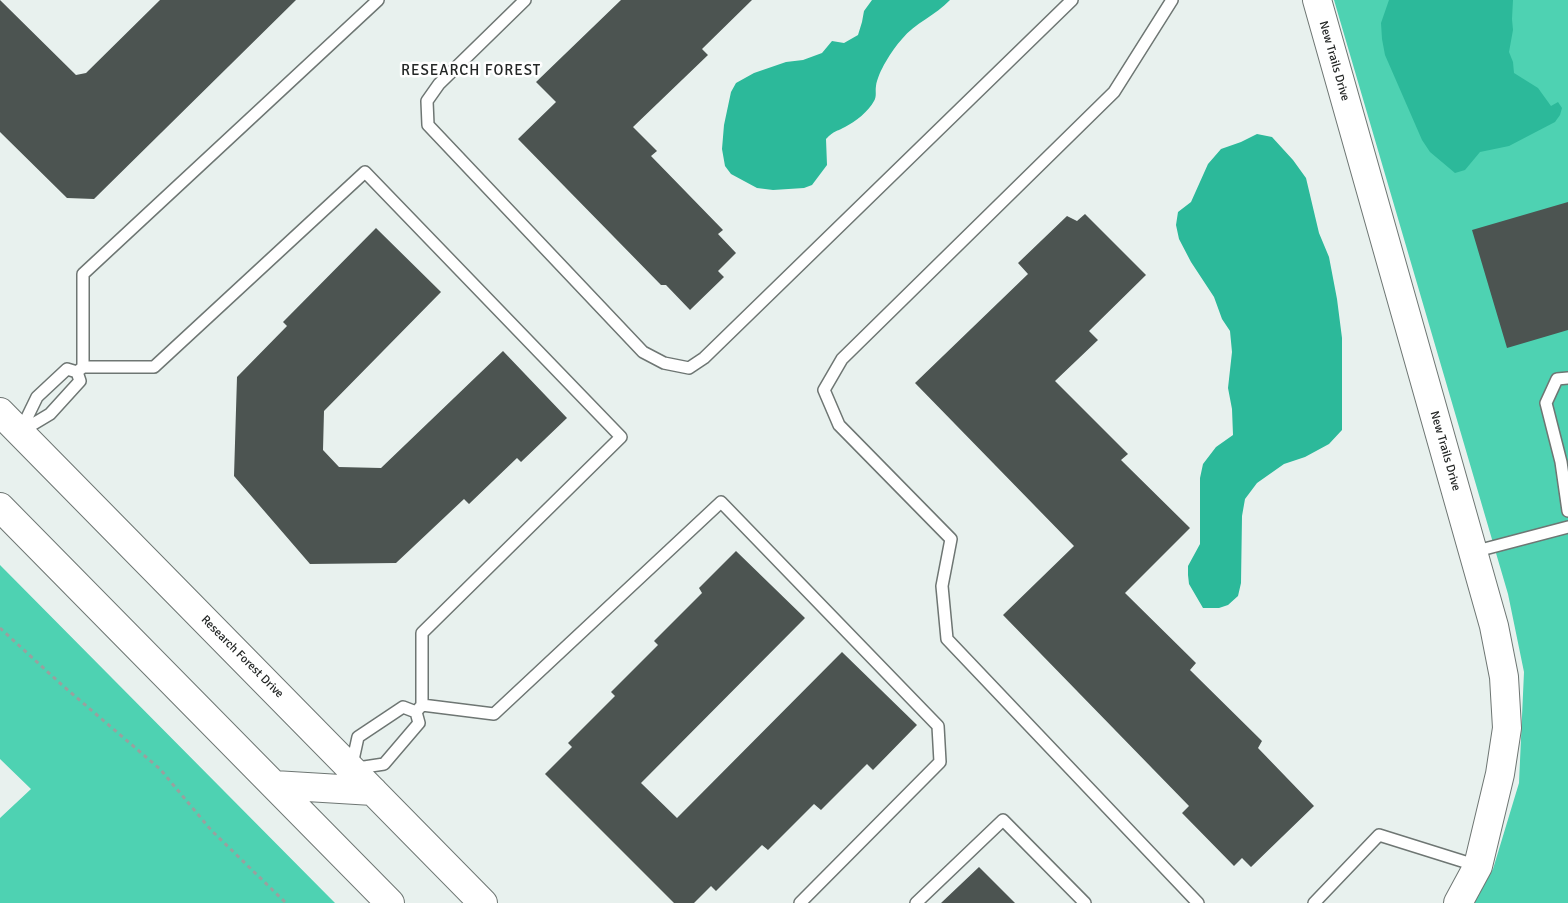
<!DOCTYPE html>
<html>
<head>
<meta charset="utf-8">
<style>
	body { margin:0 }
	canvas { display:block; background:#e8f1ee }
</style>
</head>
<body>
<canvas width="1568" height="903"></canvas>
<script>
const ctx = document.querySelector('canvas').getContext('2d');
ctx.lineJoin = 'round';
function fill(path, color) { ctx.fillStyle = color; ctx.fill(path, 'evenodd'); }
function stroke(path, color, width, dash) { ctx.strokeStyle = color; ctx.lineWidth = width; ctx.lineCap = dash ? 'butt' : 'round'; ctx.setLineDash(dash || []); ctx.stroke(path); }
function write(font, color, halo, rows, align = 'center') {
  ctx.font = font + ' Signika,sans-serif'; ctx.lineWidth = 5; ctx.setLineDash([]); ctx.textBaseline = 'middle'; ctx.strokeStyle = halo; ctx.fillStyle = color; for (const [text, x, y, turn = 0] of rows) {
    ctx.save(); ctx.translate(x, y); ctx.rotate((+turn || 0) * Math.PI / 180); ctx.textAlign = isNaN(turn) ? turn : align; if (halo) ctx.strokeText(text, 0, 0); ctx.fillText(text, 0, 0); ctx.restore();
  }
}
const forest = new Path2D(`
	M1334,0H1568V903H1473L1493,869L1519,783L1524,672L1508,594Z
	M0,565L335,903H0V818L31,789L0,759Z`);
const water = new Path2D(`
	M872,0H950C936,15 915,23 902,39C892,50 878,72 876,86C875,91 877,96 874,101C869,111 855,122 845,127C836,132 835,130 826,139L827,165L812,185L804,188L773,190L757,188L731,174L725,166L722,149L724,125L731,92L736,83L754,73L786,62L803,60L822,53L832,41L844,43L858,35L862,22L864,11Z
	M1389,0H1513L1512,19L1513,30L1509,52L1513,62L1514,73L1538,88L1551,106L1558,102L1562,108L1560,115L1555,122L1509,146L1480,152L1465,170L1455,173L1430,152L1422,140L1385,55L1382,39L1381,23Z
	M1257,134L1272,137L1293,160L1306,178L1319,233L1329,257L1337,299L1342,338V430L1329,444L1305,457L1284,464L1257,483L1245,499L1242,516L1241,583L1238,596L1228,605L1219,608H1203L1189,584L1188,575V566L1200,544V478L1203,464L1216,447L1233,435L1232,409L1228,388L1232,352L1230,331L1222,319L1214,297L1191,262L1179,239L1176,225L1178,212L1191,202L1208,164L1221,149L1241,142Z`);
const building = new Path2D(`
	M0,0L76,75L86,73L160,0H296L94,199L67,198L0,132Z
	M621,0H752L702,49L708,55L633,127L657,151L651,156L723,230L718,234L736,253L718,271L724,277L690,310L666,285H661L518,139L556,102L536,82Z
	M1568,202V330L1507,348L1472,230Z
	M1085,214L1146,275L1089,331L1098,340L1055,381L1128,454L1121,460L1190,528L1125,593L1196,663L1190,670L1262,741L1258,748L1314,806L1251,867L1242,858L1234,866L1182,813L1189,806L1003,615L1074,546L915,383L1028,274L1018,263L1067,216L1077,221Z
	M376,228L441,292L324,411L323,450L339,467L381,468L503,351L567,418L521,462L517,458L469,504L464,499L396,563L310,564L234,476L237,377L287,326L283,322Z
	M736,551L805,618L641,783L677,818L842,652L917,725L873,770L867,764L821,810L814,804L768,850L762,845L716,891L711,886L694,903H674L545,774L572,747L568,743L615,696L611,692L658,645L654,641L702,593L699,588Z
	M979,867L1015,903H941Z`);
const path = new Path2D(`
	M0,628L62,685L160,769L211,830L286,903`);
const lane = new Path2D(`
	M525,0L439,84L427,101L428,125L643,352L664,363L689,368L704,358L1072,0
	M1172,0L1114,92L842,359L824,390L839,425L951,539L942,586L947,639L1198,903
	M83,367V274L378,0
	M77,372L83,367H154L365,172L621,437L422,633V705L416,712
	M1568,378L1557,379L1546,403L1561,462L1568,511
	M20,432L37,397L67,369L77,372
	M20,432L50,414L80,381L77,372
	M1473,552L1568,527
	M422,705L494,714L721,502L938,726L940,762L800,903
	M403,707L416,712L419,723L384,764L351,769L358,737Z
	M916,903L1003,820L1085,903
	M1314,903L1379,835L1478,866`);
const secondary = new Path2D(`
	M1317,0L1494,626L1504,677L1507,728L1500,774L1478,866L1458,903
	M0,412L483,903
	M0,507L390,903
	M274,785L373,791`);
const streetNames = [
	["New Trails Drive",1334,61,74],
	["New Trails Drive",1445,451,74],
	["Research Forest Drive",242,657,45]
];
const quarterNames = [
	["RESEARCH FOREST",471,71]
];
fill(forest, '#4ed2b2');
fill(water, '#2cb99a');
fill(building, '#4c5451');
stroke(lane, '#6e7673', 14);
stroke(secondary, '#6e7673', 30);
stroke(path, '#9aa09e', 3, [4, 4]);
stroke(lane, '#fff', 11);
stroke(secondary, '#fff', 28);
write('12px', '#232625', '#fff', streetNames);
ctx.letterSpacing = '1px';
write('15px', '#232625', '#fff', quarterNames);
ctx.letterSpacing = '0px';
</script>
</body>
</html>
